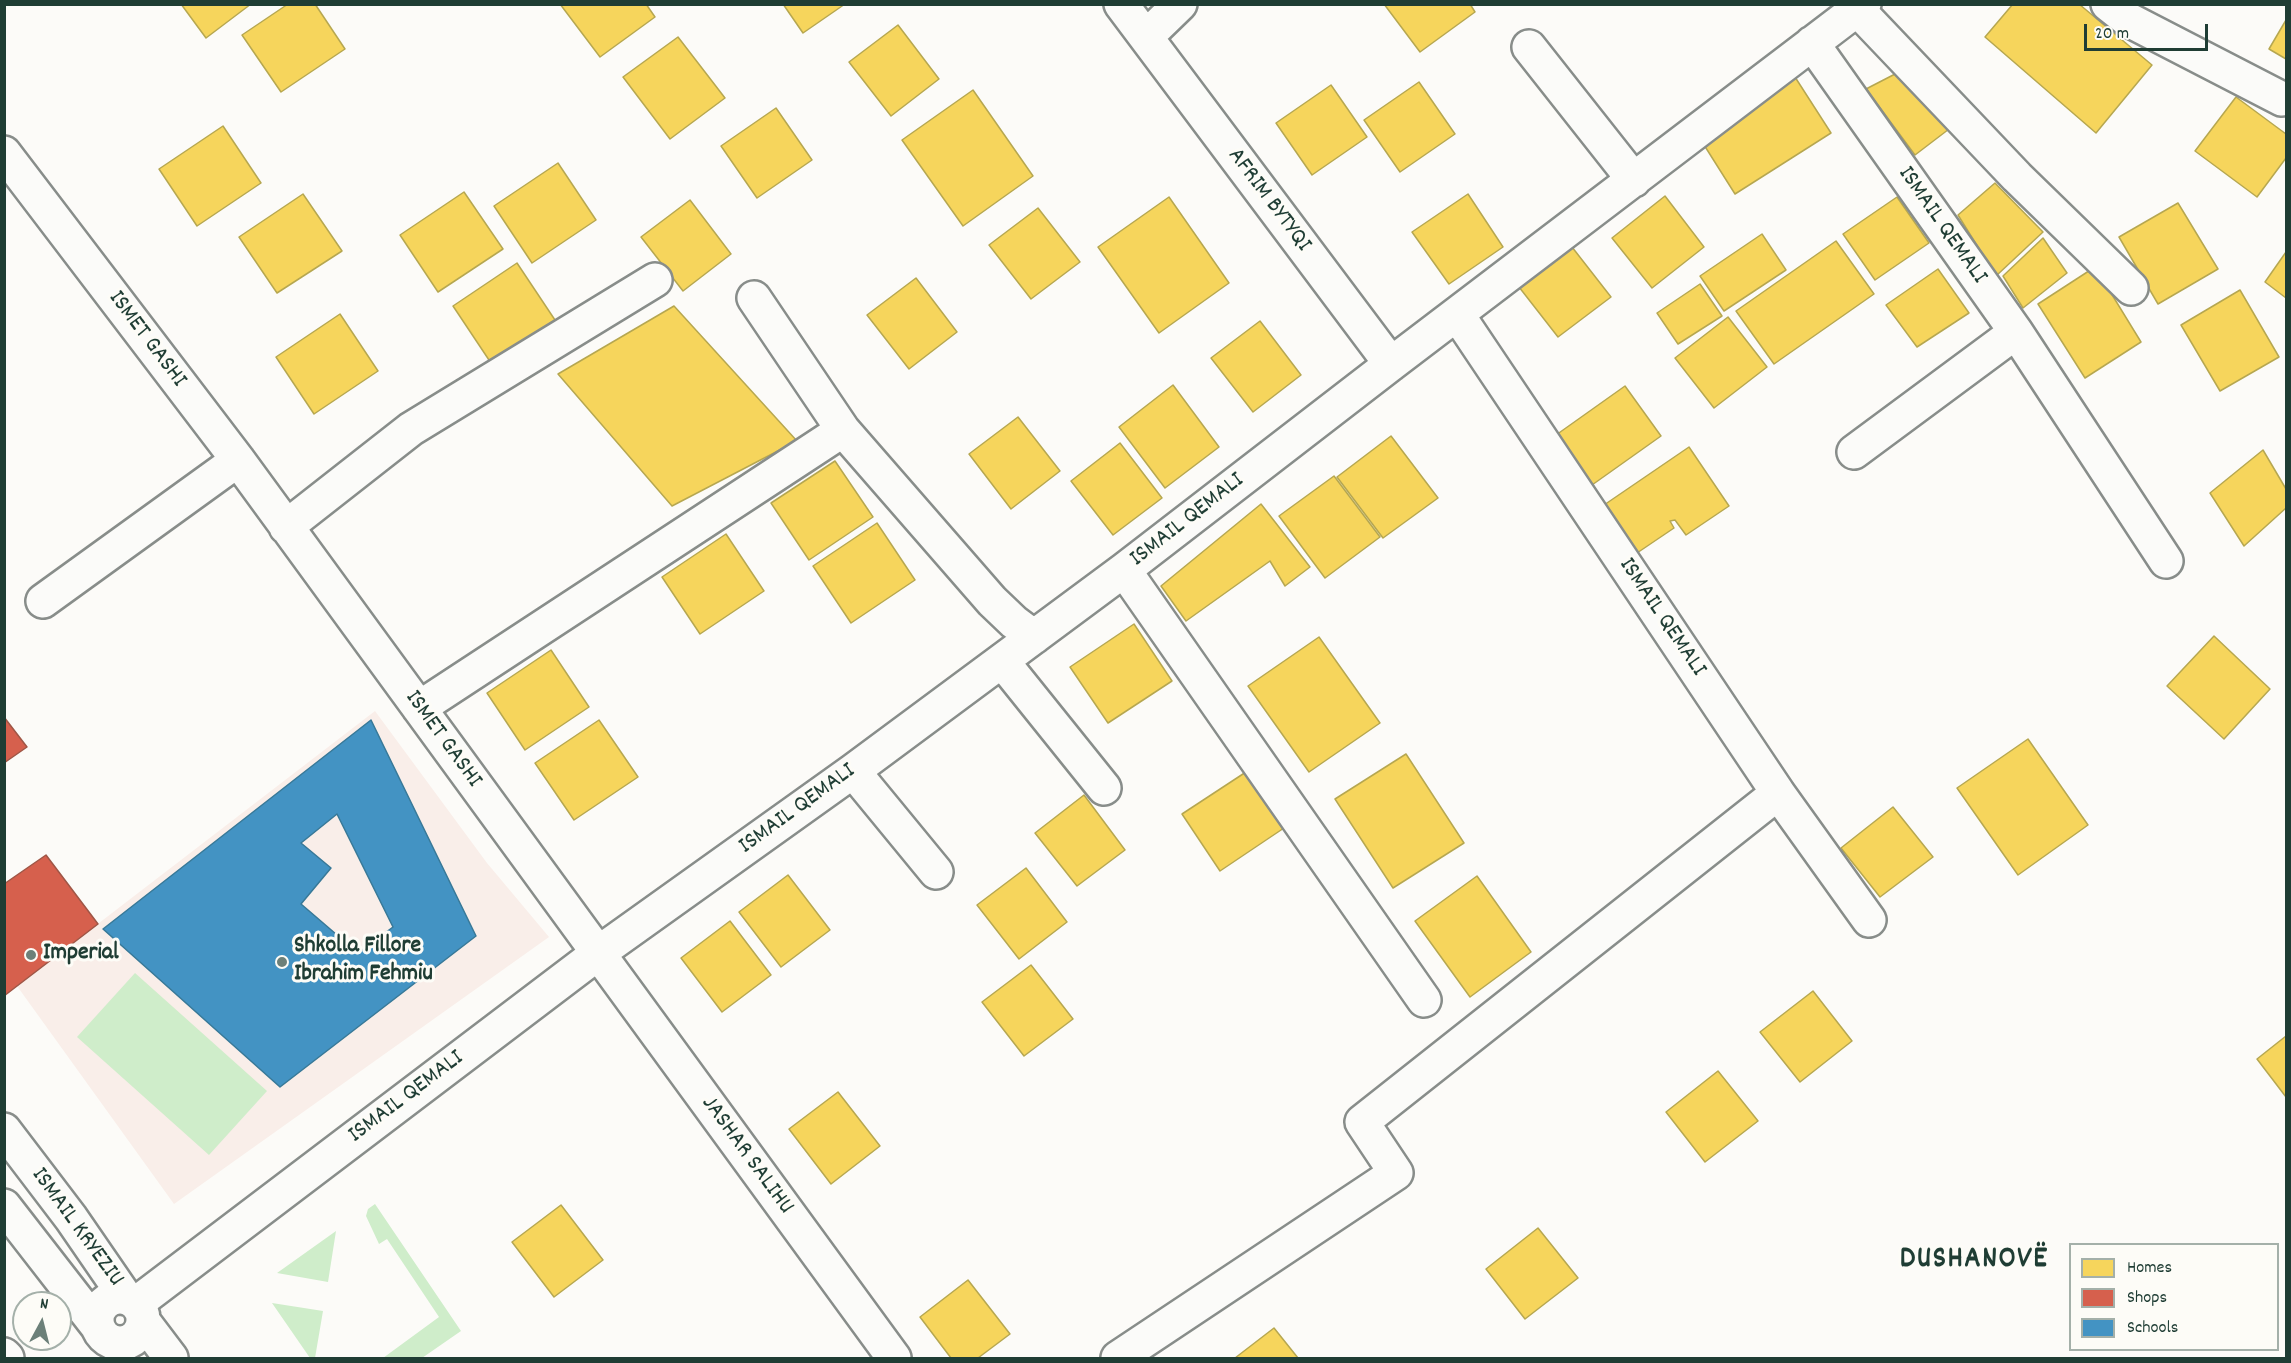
<!DOCTYPE html>
<html>
<head>
<meta charset="utf-8">
<style>
	body { margin:0 }
	#map { position:relative; width:2291px; height:1363px; overflow:hidden; background:#fcfbf8; font-family:Dekko,sans-serif }
	canvas { display:block }
	.frame { position:absolute; inset:0; border:6px solid #1f3d34; pointer-events:none }
	.legend { position:absolute; left:2069px; top:1243px; width:210px; height:108px; box-sizing:border-box; background:#fdfcf7; border:2px solid #a4b0a9; margin:0; padding:8px 10px; list-style:none; font-size:18px; color:#1f3d34 }
	.legend li { display:flex; align-items:center; gap:12px; height:30px }
	.legend b { width:30px; border:2px solid #a4b0a9 }
	.north { position:absolute; left:12px; top:1291px; width:60px; height:60px; box-sizing:border-box; background:#fdfcf7; border:2px solid #a4b0a9; border-radius:50%; rotate:7deg; font-size:16px; font-weight:700; line-height:24px; text-align:center; color:#1f3d34 }
	.north::after { content:''; display:block; margin:auto; width:21px; height:27px; background:#6c8079; clip-path:polygon(50% 0,100% 100%,50% 72%,0 100%) }
	.scale { position:absolute; left:2084px; top:24px; width:124px; height:27px; box-sizing:border-box; border:3px solid #1f3d34; border-top:0; padding-left:8px; font-size:18px; line-height:21px; white-space:nowrap; color:#1f3d34; -webkit-text-stroke:4px #fdfcf7; paint-order:stroke }
</style>
</head>
<body>
<div id="map">
<canvas width="2291" height="1363"></canvas>
<div class="frame"></div>
<ul class="legend">
<li><b style="height:16px;background:#f6d55c"></b>Homes</li>
<li><b style="height:16px;background:#d6604d"></b>Shops</li>
<li><b style="height:16px;background:#4393c3"></b>Schools</li>
</ul>
<div class="north">N</div>
<div class="scale">20 m</div>
</div>
<script>
const ctx = document.querySelector('canvas').getContext('2d');
ctx.lineJoin = 'round';
function fill(path, color) { ctx.fillStyle = color; ctx.fill(path, 'evenodd'); }
function stroke(path, color, width, dash) { ctx.strokeStyle = color; ctx.lineWidth = width; ctx.lineCap = dash ? 'butt' : 'round'; ctx.setLineDash(dash || []); ctx.stroke(path); }
function write(font, color, halo, rows, align = 'center') {
  ctx.font = font + ' Dekko,sans-serif'; ctx.lineWidth = 6; ctx.setLineDash([]); ctx.textBaseline = 'middle'; ctx.strokeStyle = halo; ctx.fillStyle = color; for (const [text, x, y, turn = 0] of rows) {
    ctx.save(); ctx.translate(x, y); ctx.rotate((+turn || 0) * Math.PI / 180); ctx.textAlign = isNaN(turn) ? turn : align; if (halo) ctx.strokeText(text, 0, 0); ctx.fillText(text, 0, 0); ctx.restore();
  }
}
const built = new Path2D(`
	M375,711L487,863L549,937L174,1204L17,986Z`);
const green = new Path2D(`
	M135,973L267,1091L209,1155L77,1037Z
	M375,1204L461,1331L422,1358H383L439,1317L387,1239L379,1244L366,1216L368,1209Z
	M336,1231L328,1282L277,1273Z
	M272,1303L323,1311L315,1358H310Z`);
const homes = new Path2D(`
	M181,4H251L206,38Z
	M288,4H315L345,49L281,92L242,35Z
	M560,4H646L655,17L600,57Z
	M783,4H845L803,33Z
	M1384,4H1470L1475,12L1420,52Z
	M2013,4H2079L2152,65L2096,133L1985,37Z
	M2286,20V59L2269,49Z
	M898,25L939,79L891,116L849,62Z
	M678,37L725,98L670,139L623,77Z
	M1897,73L1953,126L1915,155L1866,89Z
	M1795,77L1831,133L1735,194L1699,137Z
	M1419,82L1455,134L1400,172L1364,120Z
	M1331,85L1367,137L1312,175L1276,123Z
	M973,90L1033,176L963,226L902,140Z
	M2236,97L2286,134V158L2257,197L2195,151Z
	M776,108L812,160L757,198L721,146Z
	M223,126L261,183L197,226L159,169Z
	M558,163L596,220L532,263L494,206Z
	M1995,183L2043,232L1996,276L1958,215Z
	M464,192L503,249L438,292L400,235Z
	M303,194L342,251L277,293L239,237Z
	M1468,194L1503,247L1449,284L1412,232Z
	M1665,196L1704,247L1652,288L1612,238Z
	M1169,197L1229,283L1159,333L1098,247Z
	M1897,197L1929,243L1875,280L1843,234Z
	M690,200L731,254L683,291L641,237Z
	M2178,203L2218,269L2158,304L2119,237Z
	M1038,208L1080,262L1031,299L989,245Z
	M1762,234L1786,270L1724,311L1700,276Z
	M2043,238L2067,273L2023,308L2003,276Z
	M1836,241L1874,294L1774,364L1736,311Z
	M1572,247L1611,297L1558,337L1519,287Z
	M2286,252V298L2265,282Z
	M517,263L555,320L491,363L453,306Z
	M2095,267L2141,342L2085,378L2038,304Z
	M1938,269L1969,313L1917,347L1886,305Z
	M916,278L957,332L909,369L867,315Z
	M1700,284L1722,316L1678,344L1657,313Z
	M2240,290L2279,357L2220,391L2181,325Z
	M674,306L797,441L672,506L558,374Z
	M340,314L378,371L314,414L276,357Z
	M1728,317L1767,367L1714,408L1675,358Z
	M1260,321L1301,375L1253,412L1211,358Z
	M1173,385L1219,447L1165,488L1119,427Z
	M1625,386L1661,436L1592,485L1556,435Z
	M1018,417L1060,471L1011,509L969,454Z
	M1391,436L1438,498L1383,538L1337,477Z
	M1120,443L1162,498L1113,535L1071,481Z
	M1689,447L1729,506L1686,535L1675,520L1670,521L1674,528L1637,553L1604,505Z
	M2263,450L2286,489V508L2244,546L2210,493Z
	M835,461L873,517L809,560L771,503Z
	M1334,476L1380,537L1325,578L1279,516Z
	M1261,504L1310,567L1285,586L1270,561L1186,621L1161,586Z
	M877,523L915,580L851,623L813,566Z
	M726,534L764,591L700,634L662,577Z
	M1134,624L1172,681L1108,723L1070,667Z
	M2214,636L2270,689L2224,739L2167,686Z
	M1319,637L1380,723L1309,772L1248,686Z
	M551,650L589,707L525,750L487,693Z
	M599,720L638,777L574,820L535,763Z
	M2028,739L2088,825L2018,875L1957,788Z
	M1406,754L1464,843L1393,888L1335,799Z
	M1246,772L1284,828L1220,871L1182,814Z
	M1084,795L1125,850L1077,886L1035,833Z
	M1893,807L1933,857L1880,897L1841,848Z
	M1026,868L1067,922L1019,959L977,905Z
	M788,875L830,930L781,967L739,912Z
	M1477,876L1531,952L1470,997L1415,921Z
	M730,921L771,975L722,1012L681,958Z
	M1031,965L1073,1019L1024,1056L982,1002Z
	M1813,991L1852,1041L1800,1082L1760,1032Z
	M2286,1036V1097L2257,1059Z
	M1718,1071L1758,1121L1705,1162L1666,1112Z
	M838,1092L880,1146L831,1184L789,1129Z
	M561,1205L603,1260L554,1297L512,1242Z
	M1538,1228L1578,1278L1525,1319L1486,1269Z
	M968,1280L1010,1334L978,1358H951L920,1317Z
	M1274,1328L1298,1358H1235Z`);
const shops = new Path2D(`
	M4,717L27,747L4,763Z
	M46,855L98,924L4,996V884Z`);
const schools = new Path2D(`
	M371,720L476,936L280,1087L103,929ZM337,814L393,927L358,953L301,904L331,868L301,843Z`);
const minor = new Path2D(`
	M1121,4L1391,364
	M2108,4L2127,19L2282,99
	M1857,9L2017,177L2131,288
	M1146,37L1180,4
	M1812,43L2016,332L2166,561
	M1529,47L1634,180
	M4,153L238,460L894,1358
	M754,298L843,430L992,601L1014,622L1034,637
	M1457,314L1778,793L1869,920
	M1854,452L2016,332
	M286,527L411,429L655,280
	M1124,570L1424,1000
	M43,601L238,460
	M1002,661L1104,788
	M419,708L843,430
	M853,771L936,872
	M137,1303L597,954L853,771L1124,570L1391,364L1864,4
	M4,1355L7,1358
	M1118,1358L1396,1173L1362,1122L1778,793`);
const major = new Path2D(`
	M4,1130L71,1218L126,1298
	M4,1206L98,1327
	M97 1320a23 23 0 1 1 46 0a23 23 0 1 1-46 0Z
	M143,1321L171,1358`);
const markers = [
	[31,955,6,"#6c8079"],
	[282,962,6,"#6c8079"]
];
const streetNames = [
	["AFRIM BYTYQI",1268,201,53],
	["ISMAIL QEMALI",1941,226,55],
	["ISMET GASHI",146,340,53],
	["ISMAIL QEMALI",1188,521,-38],
	["ISMAIL QEMALI",1661,618,56],
	["ISMET GASHI",442,740,54],
	["ISMAIL QEMALI",798,810,-36],
	["ISMAIL QEMALI",407,1098,-37],
	["JASHAR SALIHU",746,1156,54],
	["ISMAIL KRYEZIU",76,1228,54]
];
const poiNames = [
	["Shkolla Fillore",294,948],
	["Ibrahim Fehmiu",294,976],
	["Imperial",43,955]
];
const districtNames = [
	["DUSHANOVË",1974,1262]
];
fill(built, '#f9eee9');
fill(green, '#cfedca');
fill(homes, '#f6d55c');
stroke(homes, '#b6a750', 1.5);
fill(shops, '#d6604d');
stroke(shops, '#9f5646', 1.5);
fill(schools, '#4393c3');
stroke(schools, '#387998', 1.5);
stroke(minor, '#888d8a', 38);
stroke(major, '#888d8a', 38);
stroke(minor, '#fbfbf9', 33);
stroke(major, '#fbfbf9', 33);
for (const [x, y, r, color] of markers) { const dot = new Path2D(); dot.arc(x, y, r, 0, 2 * Math.PI); ctx.fillStyle = color; ctx.fill(dot); stroke(dot, '#fdfcf7', 2); }
write('24px', '#1f3d34', '#fdfcf7', streetNames);
write('bold 24px', '#1f3d34', '#fdfcf7', poiNames, 'left');
ctx.letterSpacing = '1.5px';
write('bold 30px', '#1f3d34', '#fdfcf7', districtNames);
ctx.letterSpacing = '0px';
</script>
</body>
</html>
